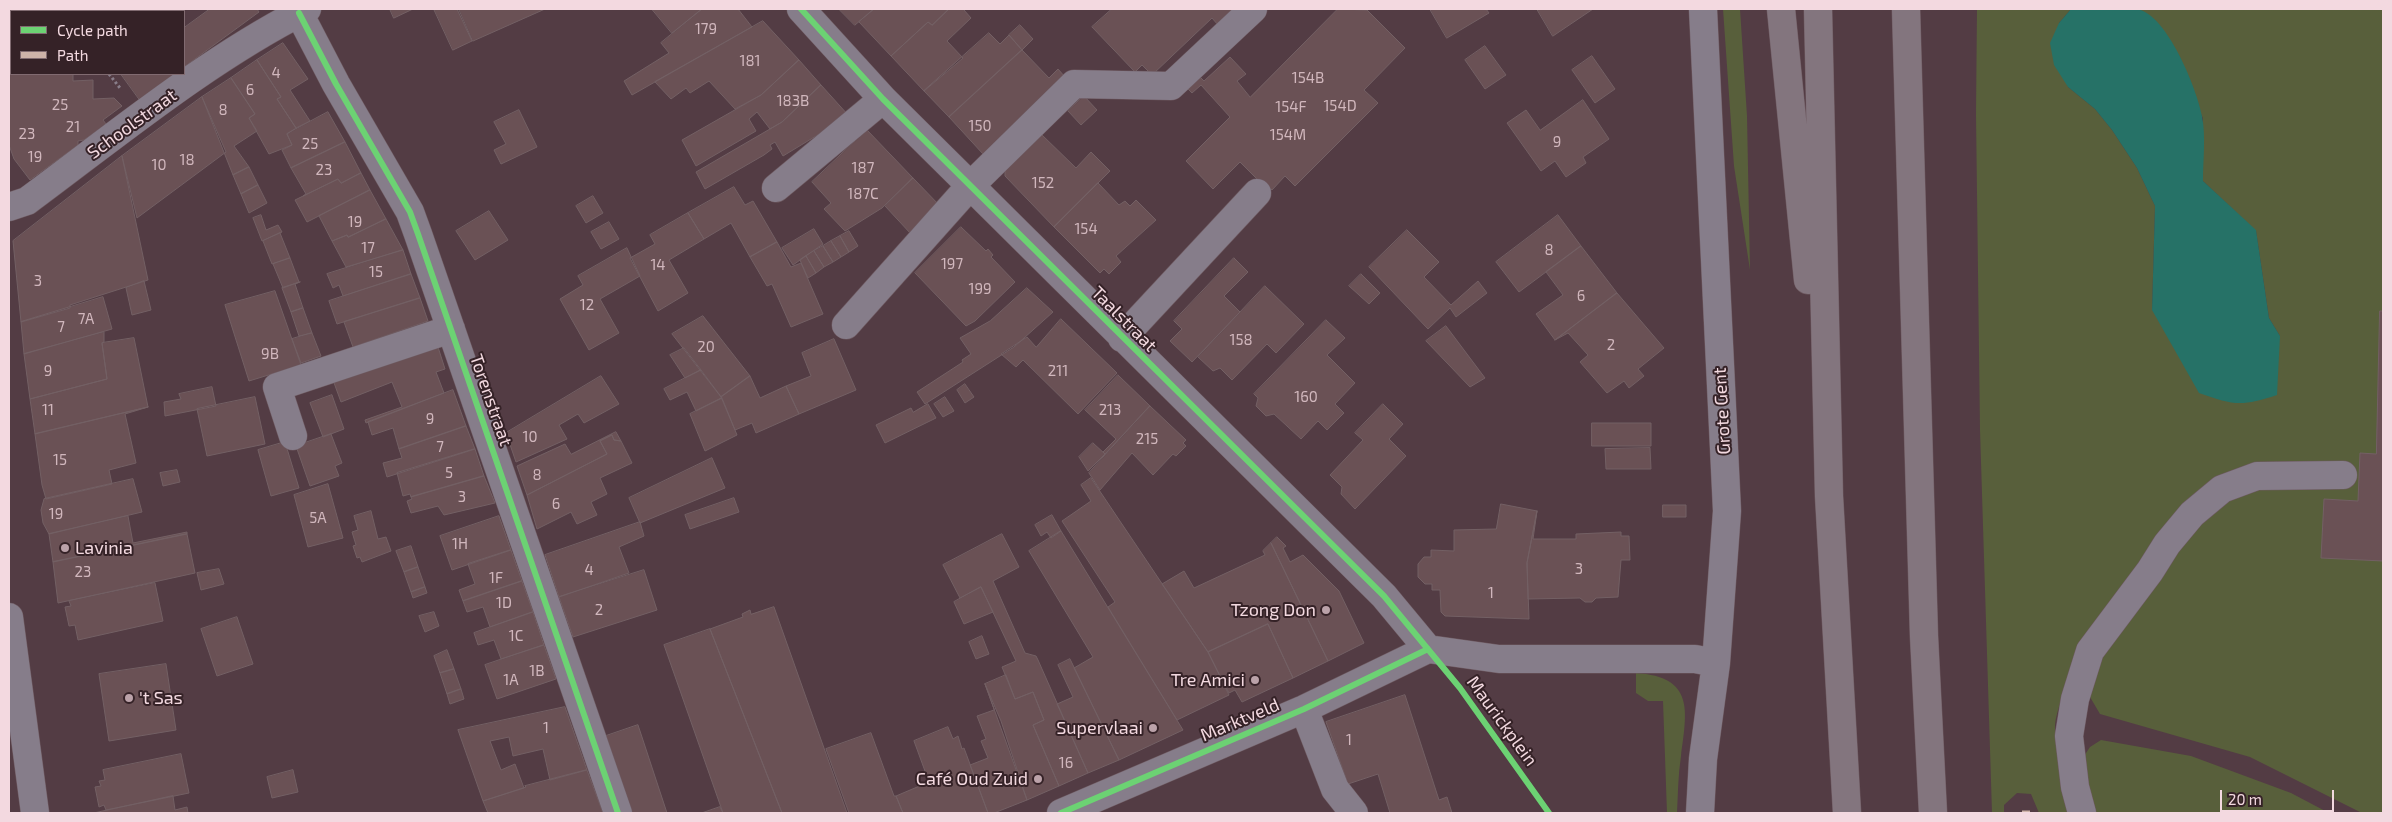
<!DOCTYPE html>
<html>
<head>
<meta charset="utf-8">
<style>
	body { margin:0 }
	#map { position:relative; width:2392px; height:822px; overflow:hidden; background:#533c44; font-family:"Exo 2",sans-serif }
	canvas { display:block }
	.frame { position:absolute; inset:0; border:10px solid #f3d9e0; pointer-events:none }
	.legend { position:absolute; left:10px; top:10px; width:175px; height:65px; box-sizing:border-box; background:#352227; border:1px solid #816b71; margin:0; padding:6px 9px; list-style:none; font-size:15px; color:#f3d9e0 }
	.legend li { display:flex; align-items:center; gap:10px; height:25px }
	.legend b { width:25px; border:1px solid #816b71 }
	.scale { position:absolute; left:2220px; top:790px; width:114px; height:22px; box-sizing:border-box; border:2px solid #f3d9e0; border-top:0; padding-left:6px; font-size:15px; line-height:18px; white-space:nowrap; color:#f3d9e0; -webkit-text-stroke:4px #352227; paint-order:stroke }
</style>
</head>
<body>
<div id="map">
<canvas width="2392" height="822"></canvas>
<div class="frame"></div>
<ul class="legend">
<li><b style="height:6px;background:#6cd273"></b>Cycle path</li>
<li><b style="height:6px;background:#ceb3a9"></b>Path</li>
</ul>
<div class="scale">20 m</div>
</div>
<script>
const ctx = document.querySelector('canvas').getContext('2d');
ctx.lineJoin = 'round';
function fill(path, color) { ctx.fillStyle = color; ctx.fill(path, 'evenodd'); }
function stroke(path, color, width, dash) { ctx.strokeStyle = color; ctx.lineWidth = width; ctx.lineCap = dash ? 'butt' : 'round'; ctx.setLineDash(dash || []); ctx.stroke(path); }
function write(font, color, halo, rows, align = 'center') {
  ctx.font = font + ' "Exo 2",sans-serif'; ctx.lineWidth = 4; ctx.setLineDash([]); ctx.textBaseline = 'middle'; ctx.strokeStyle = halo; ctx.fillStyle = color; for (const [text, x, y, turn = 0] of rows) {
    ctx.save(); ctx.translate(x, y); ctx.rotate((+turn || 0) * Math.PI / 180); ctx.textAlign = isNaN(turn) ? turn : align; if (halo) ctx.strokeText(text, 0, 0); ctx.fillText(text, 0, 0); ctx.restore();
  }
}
const green = new Path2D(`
	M1723,9H1740L1747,116L1750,270L1734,166Z
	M1977,9H2071L2059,23L2068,87L2095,109L2112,130L2137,168L2155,206L2152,310L2280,336L2269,318L2256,231L2203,181V118L2150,17L2138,9H2383V813H2362L2250,757L2100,714L2090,697L2081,652C2073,669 2056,708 2055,726C2054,754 2067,786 2074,813H2039L2031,794L2017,793L2004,805V813H1992L1980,430L1976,114Z
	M1636,673C1695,677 1687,711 1681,756C1678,775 1678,794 1677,813H1667L1663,701H1648L1636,693Z
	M2101,740L2191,756L2291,793L2329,813H2091L2084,756L2090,747Z`);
const water = new Path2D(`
	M2071,9C2092,9 2116,5 2137,9C2167,14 2197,89 2202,116C2206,136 2203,160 2203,181L2256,230L2269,318L2280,336L2277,395C2241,407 2233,405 2199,393L2152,310L2155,206L2137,168L2112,130L2095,109L2068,87L2054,65L2050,43L2059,23Z`);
const building = new Path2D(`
	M210,9H257L259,12L184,67V28Z
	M390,9H413L394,18Z
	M434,9H457L472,41L453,50Z
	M459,9H545L473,41Z
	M652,9H702L672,33Z
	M702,9H738L752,27L632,95L624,81L669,53L661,43Z
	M839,9H874L855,25Z
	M874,9H949L932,25L928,22L891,56L859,22Z
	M949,9H966L964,10L971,18L947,41L963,58L924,91L891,56L928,22L932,25Z
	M1112,9H1235L1218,25L1212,18L1152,75L1142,65L1135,72L1092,27Z
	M1338,9L1367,10L1405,48L1364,90L1378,103L1295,186L1285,176L1272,190L1267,185L1265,187L1240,162L1213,189L1186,161L1230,117L1201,85L1192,93L1186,87L1198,75L1204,81L1230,57L1246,74L1237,81L1250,97Z
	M1430,9H1486L1489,13L1447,38Z
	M1537,9H1593L1553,36Z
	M9,13H11V74H73V81L93,80V99L114,98L122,106L103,120L106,124L84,140L78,141V145L30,180L14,159L9,145Z
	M763,21L799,60L761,95L735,109L709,81L690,93L686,88L671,99L655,82Z
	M1020,25L1033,39L1022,50L1009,35Z
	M989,33L1000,44L1009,35L1022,50L949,117L924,91Z
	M283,43L308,79L290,90L310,121L296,128L277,99L281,97L257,60Z
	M1485,46L1506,75L1485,89L1465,60Z
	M1022,50L1049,78L1058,69L1065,77L983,154L949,117Z
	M1592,56L1615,89L1595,103L1572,70Z
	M257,60L281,97L277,99L296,128L287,134L292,145L269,154L249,118L255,114L231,78Z
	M799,60L821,85L782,122L770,129L757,112L749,119L756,131L696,166L682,140L761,95Z
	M121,74H175L140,100Z
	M231,78L255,114L249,118L257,131L234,146L249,167L233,175L202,97Z
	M821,85L849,116L783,156L775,142L770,145L772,149L764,155L705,189L696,172L782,122Z
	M1084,96L1097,110L1081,125L1068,111Z
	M202,97L226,152L137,218L122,156Z
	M1583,100L1609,139L1583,157L1586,163L1566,177L1555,161L1541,171L1507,123L1526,110L1540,130Z
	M519,110L537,147L501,164L494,150L506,144L494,122Z
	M328,112L345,142L291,168L282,150L292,145L287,134Z
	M867,130L913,178L882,208L845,231L824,209L831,203L812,182Z
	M1040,133L1076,168L1091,152L1110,171L1054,227L1005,176V168Z
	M345,142L361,173L341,183L338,179L303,196L306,194L291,168Z
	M122,156L148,280L70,305V308L21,322L13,241Z
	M249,167L258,185L241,194L233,175Z
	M361,173L370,190L307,222L295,200L338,179L341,183Z
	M913,178L942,208L911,234L885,206Z
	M1098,183L1119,205L1125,201L1130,206L1136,200L1156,220L1116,256L1121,262L1109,274L1104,269L1100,273L1054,227Z
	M258,185L267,203L249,213L241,194Z
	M734,187L745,205L753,201L777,242L750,257L731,223L704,239L688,213Z
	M370,190L386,219L348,237L347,235L332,241L319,216Z
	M593,196L603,213L586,223L576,206Z
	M489,211L508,240L475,260L456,231Z
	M688,213L704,239L669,260L688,293L658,311L630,258L655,244L650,235Z
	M261,215L266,230L278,225L282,232L262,241L253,218Z
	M1558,215L1581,246L1519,292L1496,262Z
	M386,219L403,250L346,267L332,241L347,235L348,237Z
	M609,222L619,239L601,249L591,232Z
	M961,227L986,251L988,249L993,255L991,257L1015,282L975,321L966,326L915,273Z
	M814,229L823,244L793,265L782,248Z
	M1407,230L1439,262L1424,277L1451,305L1478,281L1487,293L1456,317L1450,308L1428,329L1369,267Z
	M849,231L858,246L849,252L840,236Z
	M280,233L290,258L272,264L263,241Z
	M840,236L849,252L841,257L831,241Z
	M831,241L841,257L833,262L823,246Z
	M777,242L791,267L801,263L823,314L791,327L772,284L767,286L750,257Z
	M823,246L833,262L824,267L814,251Z
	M1581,246L1617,293L1555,340L1536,314L1563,295L1546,272Z
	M627,248L640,276L600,299L619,333L589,350L560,299L583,285L578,276Z
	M403,250L411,274L343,296L339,285L333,288L327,274Z
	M814,251L824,267L816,273L806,256Z
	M806,256L816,273L808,278L800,260Z
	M290,258L299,282L283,288L273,264Z
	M1234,258L1248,272L1224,296L1240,312L1192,362L1170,341L1182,329L1174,321Z
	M411,274L420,298L337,324L329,301Z
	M1361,274L1380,293L1369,304L1349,286Z
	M144,281L151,310L132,315L126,288Z
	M300,282L295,284L303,308L291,312L282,288Z
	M1265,286L1304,324L1276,353L1267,344L1232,380L1220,368L1213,371L1198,357Z
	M1027,288L1053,312L1014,347L925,404L917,392L963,362L962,360L971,354L960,338L990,321Z
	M275,291L301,365L249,381L225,305Z
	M1617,293L1664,348L1638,369L1644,376L1629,388L1624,381L1607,393L1580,362L1588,355L1568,333L1555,340Z
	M103,297L112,329L24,354L21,322Z
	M420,298L428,321L353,347L344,322Z
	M303,308L312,333L299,336L291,312Z
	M2380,311H2383V561L2321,558L2324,499L2358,501L2360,453L2376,454Z
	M703,316L750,376L721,397L672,334Z
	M1061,319L1117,373L1078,414L1023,360L1016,367L1001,354L1027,337L1036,347Z
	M1326,320L1345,338L1327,355L1355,383L1335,404L1344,413L1327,430L1318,421L1301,439L1274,414L1266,416L1256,406L1258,398L1254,394Z
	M1446,326L1485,378L1470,387L1426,341Z
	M104,332V342L102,343L107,379L30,399L24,354Z
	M312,333L321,356L301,363L292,339Z
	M134,338L148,407L35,434L30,399L107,379L102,343Z
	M834,339L856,390L799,414L786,386L811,376L802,353Z
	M438,347L445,369L436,372L444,393L366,423L365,420L402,407L392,382L341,402L333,380Z
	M684,348L701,370L685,378L670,355Z
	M701,370L722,398L696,411L687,392L670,400L664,389Z
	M1118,375L1150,406L1105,454L1103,452L1116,439L1085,410Z
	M601,376L619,404L584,423L578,414L559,425L567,439L516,462L506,433Z
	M750,376L760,398L786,386L799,414L756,433L752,423L735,430L721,397Z
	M965,384L974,397L965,403L957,390Z
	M212,387L216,406L165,416L164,402L181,399L179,394Z
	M453,390L466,426L399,449L393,428L372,435L368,422Z
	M332,395L344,429L323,437L310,403Z
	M255,397L265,444L207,456L197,409Z
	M945,397L954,411L943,417L934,404Z
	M722,398L737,435L705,451L690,414Z
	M928,404L936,418L885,443L876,425L911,408L913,412Z
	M1383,404L1403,424L1389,439L1406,456L1355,509L1341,494L1342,487L1330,475L1363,440L1355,433Z
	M1150,406L1186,440L1183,443L1186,446L1176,456L1173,454L1153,475L1132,453L1100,490L1089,473Z
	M148,407L125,414L136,463L109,470L112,484L46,499L42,485L35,434Z
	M1592,423H1651V446H1592Z
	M466,426L475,449L387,477L383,463L402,458L399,449Z
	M616,432L621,441L614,440L612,435L600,441L607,454L527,495L517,466L565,444L571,454Z
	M331,434L342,463L335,466L339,476L310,486L296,446Z
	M612,435L614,440L621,441L632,463L600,478L607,494L591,502L597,515L577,524L571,512L537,529L527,495L607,454L600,441Z
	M285,442L299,488L271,496L258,450Z
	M1093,443L1105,454L1088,471L1079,457Z
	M1650,448L1651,469H1606L1605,449Z
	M475,449L484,476L411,497L410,494L403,496L397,473Z
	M712,458L725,488L640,523L629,498Z
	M177,470L180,482L163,486L160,473Z
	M484,476L495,503L444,515L438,506L411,513L407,501L412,499L411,497Z
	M1091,478L1208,652L1229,695L1177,720L1108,607L1115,602L1062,521L1091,501L1081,485Z
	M133,479L142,512L49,534L43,523L41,510L44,499Z
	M328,484L343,538L308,547L294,495Z
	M734,498L739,512L690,529L685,515Z
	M1501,504L1537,511L1527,563L1529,619L1445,616L1441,612L1440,590H1432V584H1425L1418,577V564L1424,557H1431V550L1454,551V530L1496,529Z
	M1663,505H1686V517H1663Z
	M371,511L378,539L386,537L391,551L362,562L360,557L357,558L353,546L356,545L352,532L358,530L354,516Z
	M1537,511L1533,539H1576V534L1621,532V536H1629L1630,560H1621L1618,597L1596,598L1592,602H1585L1580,598L1528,599L1527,563Z
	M1052,515L1061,531L1051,538L1047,532L1041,536L1035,525Z
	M128,516L133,543L187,532V534L53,562L49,534Z
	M499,516L511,550L452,570L440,536Z
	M640,522L644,536L619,547L629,573L559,597L545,555Z
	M1061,531L1183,730L1119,760L1074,668L1093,657L1029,551Z
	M187,534L195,573L58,603L53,562Z
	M1002,534L1019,567L993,581L1025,653L1036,656L1038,660L1088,773L1059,786L1033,725L1044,720L1033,692L1015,699L1002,667L1016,661L981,587L960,598L943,565Z
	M1277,537L1286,546L1283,548L1290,562L1303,555L1339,591L1364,643L1328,661L1271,543Z
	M1271,543L1328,661L1293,678L1268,624L1208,652L1162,584L1184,571L1194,588L1265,555L1263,551Z
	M411,546L418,567L404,572L396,551Z
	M511,550L522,581L463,601L459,590L475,584L468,564Z
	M418,567L425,587L411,592L404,572Z
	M219,569L224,584L201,590L197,573Z
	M644,570L657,610L573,637L559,597Z
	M522,581L533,612L490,627L483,607L467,612L463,601Z
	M155,583L163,621L78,640L75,625L69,626L65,607L71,606L69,601Z
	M425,587L427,593L413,598L411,592Z
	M981,587L993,612L964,624L954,602Z
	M774,607L847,813H782L710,629L743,617L742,614L750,610L751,614Z
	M434,612L439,626L425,632L419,616Z
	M533,612L544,645L501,659L494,640L478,645L474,633Z
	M237,617L253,664L217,676L201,629Z
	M1268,624L1293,678L1242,702L1235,690L1229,693L1208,652Z
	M710,629L782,813H723L664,645Z
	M982,636L989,654L976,659L969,642Z
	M544,645L556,679L497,699L485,665Z
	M447,650L454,669L440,673L434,656Z
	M1070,659L1119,760L1088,773L1057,704L1073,697L1058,665Z
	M166,664L176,730L109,741L99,674Z
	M454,669L461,689L447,694L440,673Z
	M1006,675L1015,699L1033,692L1044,720L1033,725L1059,786L1027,800L1001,721L985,684Z
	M985,684L1027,800L994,813H988L970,765L988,758L981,741L986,739L977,716L994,710Z
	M461,689L464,699L450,704L447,694Z
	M1405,695L1439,800L1447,797L1452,813H1390L1378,774L1348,784L1326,722Z
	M565,707L587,770L550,780L543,749L513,756L509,737L490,741L501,770L515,764L524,788L483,801L458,730Z
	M638,725L667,813H632L606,736Z
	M948,727L953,739L958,736L962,749L964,748L988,813H903L896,796L929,782L914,741Z
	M871,733L894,796H896L903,813H849L826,749Z
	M181,754L189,793L106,810L104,805L99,807L95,787L101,786L99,781L105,780L103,770Z
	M293,770L298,792L272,798L267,777Z
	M587,770L603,813H488L483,801L526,787L525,786Z
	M173,796L175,810L187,807L188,813H94Z
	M720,807L723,813H702Z`);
const path = new Path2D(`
	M109,74L120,88`);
const minor = new Path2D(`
	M801,9L883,99L1384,596L1428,649
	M299,13L336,84L410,212L418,234L618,813
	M776,188L883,99
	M9,207L27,201C116,135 208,59 307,9
	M846,325L970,186L1074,84L1171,86L1253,9
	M1122,338L1257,193
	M293,436L277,387L451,329
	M9,617L35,813
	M1428,649L1499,659H1695L1716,663
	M1304,709L1335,789L1354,813
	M1061,813L1304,709L1428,649
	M1700,813L1703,759L1716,663L1727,511L1703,9
	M2082,813L2075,787L2069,736L2075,699L2090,651L2150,571L2167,544L2192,514L2222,489L2257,476L2343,475`);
const highway = new Path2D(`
	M1781,9L1808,280
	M1818,9L1829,496L1847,813
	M1906,9L1924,636L1933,813`);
const quiet = new Path2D(`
	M2022,813H2030`);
const cycleway = new Path2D(`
	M801,9L883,99L1384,596L1460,688L1549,813
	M299,13L336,84L410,212L418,234L618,813
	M1061,813L1304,709L1428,649`);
const markers = [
	[65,548,5,"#bba2a9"],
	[1326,610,5,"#bba2a9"],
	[1255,680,5,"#bba2a9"],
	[129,698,5,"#bba2a9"],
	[1153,728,5,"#bba2a9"],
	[1038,779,5,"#bba2a9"]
];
const numberNames = [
	["179",706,29],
	["181",750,61],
	["4",276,73],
	["154B",1308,78],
	["6",250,90],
	["183B",793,101],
	["25",60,105],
	["154D",1340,106],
	["154F",1291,107],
	["8",223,110],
	["150",980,126],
	["21",73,127],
	["23",27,134],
	["154M",1288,135],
	["9",1557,142],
	["25",310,144],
	["19",35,157],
	["18",187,160],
	["10",159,165],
	["187",863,168],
	["23",324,170],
	["152",1043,183],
	["187C",863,194],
	["19",355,222],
	["154",1086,229],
	["17",368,248],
	["8",1549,250],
	["197",952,264],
	["14",658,265],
	["15",376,272],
	["3",38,281],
	["199",980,289],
	["6",1581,296],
	["12",587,305],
	["7A",86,319],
	["7",61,327],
	["158",1241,340],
	["2",1611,345],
	["20",706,347],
	["9B",270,354],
	["9",48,371],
	["211",1058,371],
	["160",1306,397],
	["11",48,410],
	["213",1110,410],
	["9",430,419],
	["10",530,437],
	["215",1147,439],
	["7",440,447],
	["15",60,460],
	["5",449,473],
	["8",537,475],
	["3",462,497],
	["6",556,504],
	["19",56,514],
	["5A",318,518],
	["1H",460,544],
	["3",1579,569],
	["4",589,570],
	["23",83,572],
	["1F",496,578],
	["1",1491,593],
	["1D",504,603],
	["2",599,610],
	["1C",516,636],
	["1B",537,671],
	["1A",511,680],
	["1",546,728],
	["1",1349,740],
	["16",1066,763]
];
const streetNames = [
	["Schoolstraat",132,124,-36],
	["Taalstraat",1124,319,45],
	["Torenstraat",491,400,71],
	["Grote Gent",1722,411,-93],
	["Marktveld",1240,720,-23],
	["Maurickplein",1502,721,54]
];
const poiNames = [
	["Lavinia",75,548,"left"],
	["Tzong Don",1316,610],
	["Tre Amici",1245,680],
	["'t Sas",139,698,"left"],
	["Supervlaai",1143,728],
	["Café Oud Zuid",1028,779]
];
fill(green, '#585f3b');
fill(water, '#267267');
fill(building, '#6a5155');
stroke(building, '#736064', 1);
stroke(minor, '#6e5a61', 29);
stroke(highway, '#6e5a61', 29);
stroke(path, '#897e8a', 3, [2.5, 2.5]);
stroke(minor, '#867d8a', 28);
stroke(highway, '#83757e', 28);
stroke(quiet, '#ceb3a9', 5, [10, 5]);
stroke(cycleway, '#6cd273', 6);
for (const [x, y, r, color] of markers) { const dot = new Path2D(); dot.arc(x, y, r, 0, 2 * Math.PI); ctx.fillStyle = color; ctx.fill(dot); stroke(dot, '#352227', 2); }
write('15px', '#d1b7bd', null, numberNames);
write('18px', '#f3d9e0', '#352227', streetNames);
write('18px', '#f3d9e0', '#352227', poiNames, 'right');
</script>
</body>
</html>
